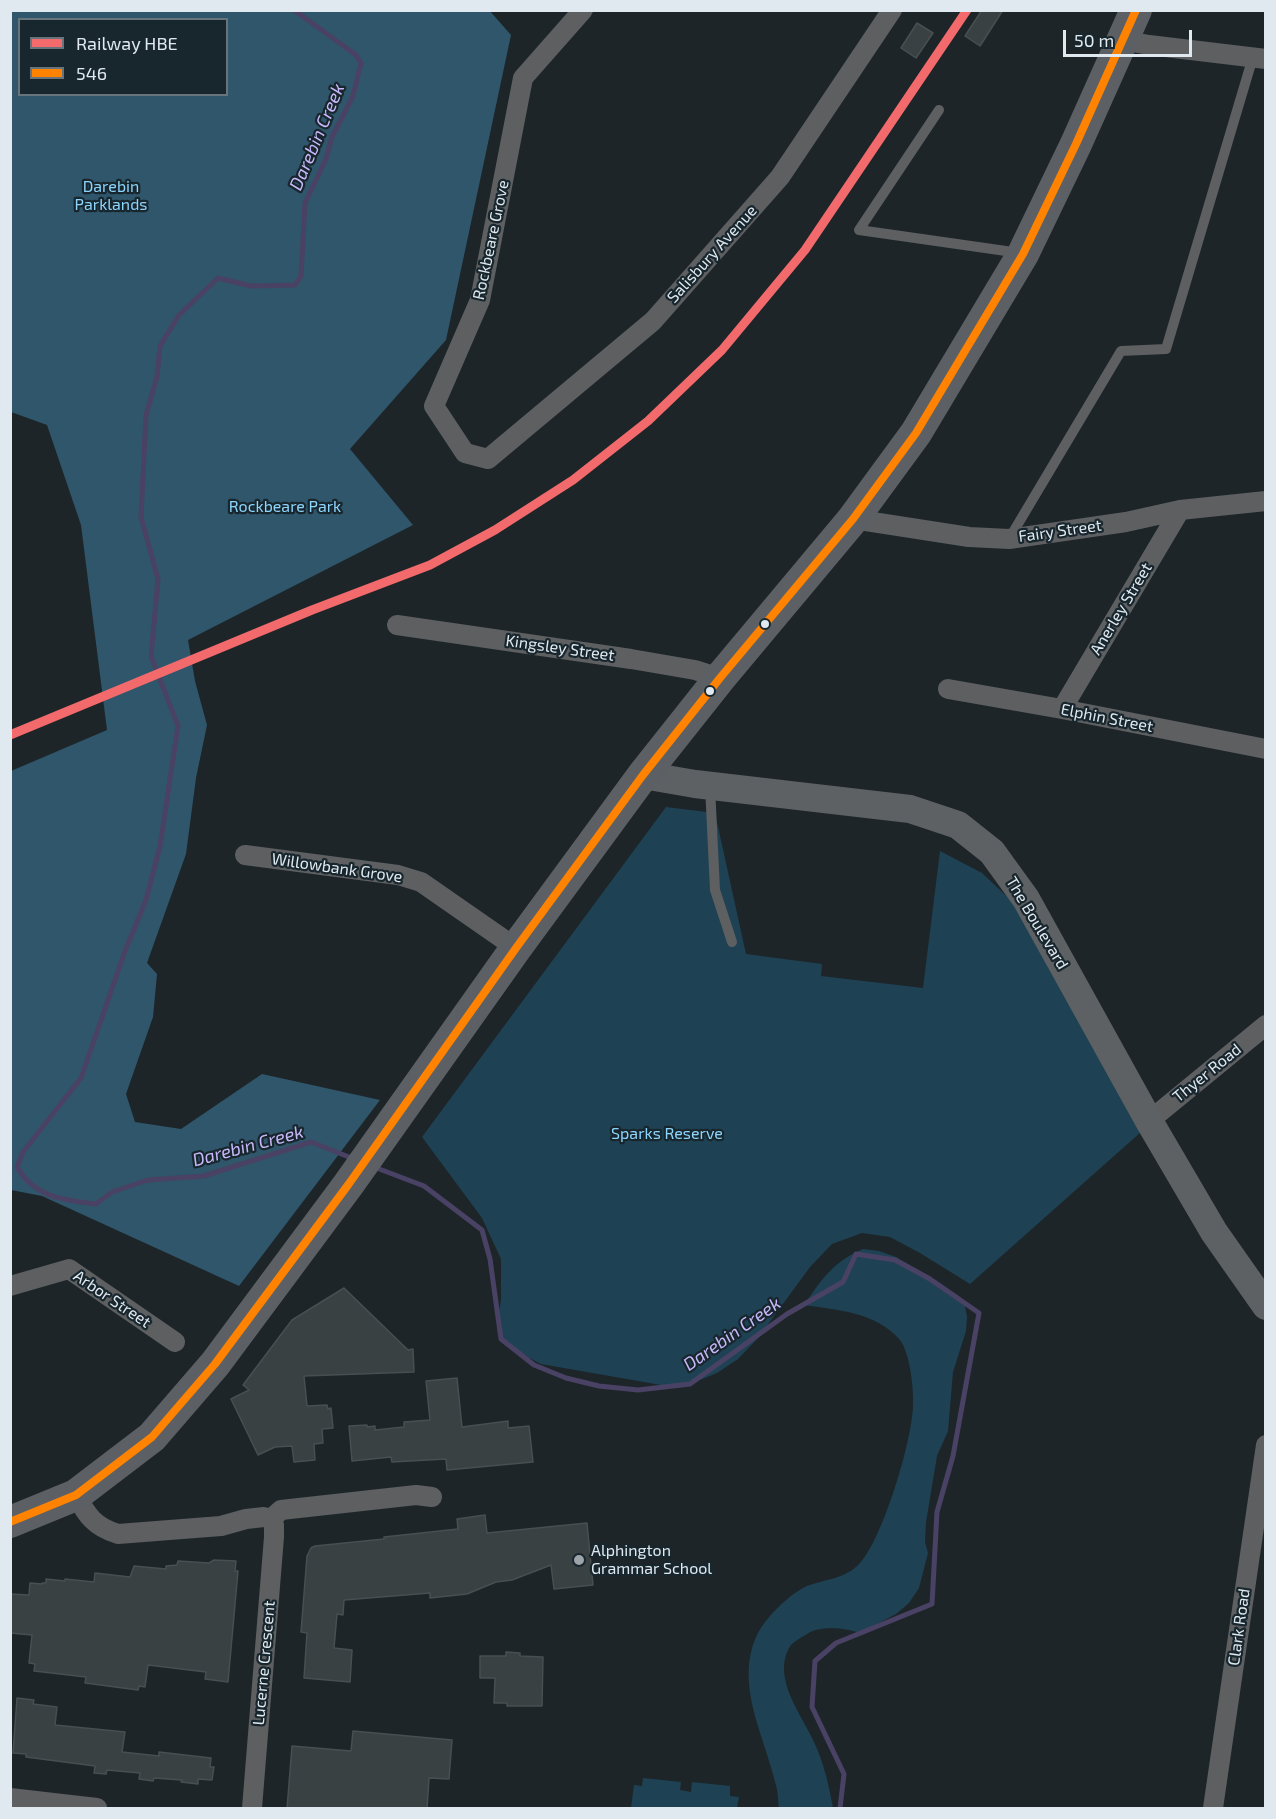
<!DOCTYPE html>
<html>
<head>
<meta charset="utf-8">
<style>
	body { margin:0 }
	#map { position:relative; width:1276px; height:1819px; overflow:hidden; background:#1d2529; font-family:"Exo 2",sans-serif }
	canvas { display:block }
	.frame { position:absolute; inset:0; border:12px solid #e0e9ef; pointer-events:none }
	.legend { position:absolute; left:18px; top:18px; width:210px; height:78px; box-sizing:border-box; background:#18262e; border:2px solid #68747b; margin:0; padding:8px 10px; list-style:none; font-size:18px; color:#e0e9ef }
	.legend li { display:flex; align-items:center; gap:12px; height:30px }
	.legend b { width:30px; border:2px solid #68747b }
	.scale { position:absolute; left:1063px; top:30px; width:129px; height:27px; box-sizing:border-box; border:3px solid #e0e9ef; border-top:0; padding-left:8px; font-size:18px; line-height:21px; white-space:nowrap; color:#e0e9ef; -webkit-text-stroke:4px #18262e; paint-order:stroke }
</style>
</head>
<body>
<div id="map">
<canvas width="1276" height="1819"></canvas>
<div class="frame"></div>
<ul class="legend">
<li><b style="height:8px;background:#f26a6c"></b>Railway HBE</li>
<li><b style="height:8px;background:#ff8200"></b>546</li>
</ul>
<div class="scale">50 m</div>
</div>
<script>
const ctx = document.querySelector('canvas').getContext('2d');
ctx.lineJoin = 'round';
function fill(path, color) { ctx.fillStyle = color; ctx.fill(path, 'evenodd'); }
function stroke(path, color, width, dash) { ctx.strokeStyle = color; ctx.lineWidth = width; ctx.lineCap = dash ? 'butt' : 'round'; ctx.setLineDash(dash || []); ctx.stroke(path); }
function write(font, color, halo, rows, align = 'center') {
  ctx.font = font + ' "Exo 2",sans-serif'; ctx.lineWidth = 4.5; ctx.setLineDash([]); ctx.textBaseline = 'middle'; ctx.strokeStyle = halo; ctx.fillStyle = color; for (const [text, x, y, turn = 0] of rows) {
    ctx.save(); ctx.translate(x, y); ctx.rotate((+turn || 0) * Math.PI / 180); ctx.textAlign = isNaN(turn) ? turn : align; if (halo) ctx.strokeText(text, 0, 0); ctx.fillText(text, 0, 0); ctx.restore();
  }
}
const green = new Path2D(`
	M666,807L715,813L746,954L822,964L821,976L923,988L940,851L982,873L1019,908L1141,1132L970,1284L920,1253L890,1237L862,1233L832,1244L810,1267L758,1338L738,1359L717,1373L685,1386L661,1385L541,1364L512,1349L501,1337L497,1323L501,1300V1259L482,1218L422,1137Z
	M863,1249L879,1251L896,1257L929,1276L960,1297L965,1306L967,1317L966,1331L953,1372L948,1431L937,1456L926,1522L925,1542L928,1553L919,1588L909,1603L896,1614L860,1633C846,1628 820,1625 807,1634C801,1638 792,1642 789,1648C772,1679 802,1715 814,1742C824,1763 829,1786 833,1808H779C778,1800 778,1790 775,1782C764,1735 735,1685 756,1637C764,1619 789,1594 807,1586C825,1579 846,1579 860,1563C883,1538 912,1441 913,1406C914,1389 910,1353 900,1340C876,1312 838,1310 804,1305C822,1279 833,1262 863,1249Z
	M643,1778L681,1782L680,1790L691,1792L692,1782L730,1786V1796L739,1797L737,1808H631L634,1785L642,1786Z`);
const forest = new Path2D(`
	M11,10H489L511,35L446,340L350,449L413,525L188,640L195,681L207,725L196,778L186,854L147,963L157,974L153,1017L126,1094L135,1122L181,1129L262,1074L380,1100L239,1286L42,1196L11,1190V771L107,730L81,525L47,425L11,412ZM20,20H226V94H20Z`);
const stream = new Path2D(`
	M294,10L356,55L361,63L353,96L332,137L326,159L305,203L301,276L295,285L251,286L218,278L179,315L160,346L157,377L146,415L141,517L158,579L151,656L178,726L160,846L146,900L125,951L81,1078L23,1152L17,1167C35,1198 64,1200 96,1204L112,1192L148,1180L204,1176L311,1142L354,1159
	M374,1167L424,1186L482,1230L490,1259L501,1339L534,1365L566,1378L599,1386L638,1390L690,1384L787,1314L843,1282L856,1254L895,1260L930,1279L979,1313L953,1456L937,1512L932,1604L836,1643L815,1661L812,1707L844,1774L840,1808`);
const building = new Path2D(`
	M982,10H1003L980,46L965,36Z
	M917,23L933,33L916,58L901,48Z
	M344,1288L408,1350L413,1349L414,1372L304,1376L307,1406L327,1405L328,1409L331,1408L333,1428L322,1429L323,1443L314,1444L315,1460L294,1462L292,1446L275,1447L258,1455L231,1399L249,1390L243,1385L292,1320Z
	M457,1378L462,1427L508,1421V1428L529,1426L533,1462L447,1470L446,1459L392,1462L391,1457L352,1461L349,1426L367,1425V1427L375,1426V1430L404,1427V1422L430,1420L426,1381Z
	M485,1515L487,1533L587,1523L593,1585L554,1589L551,1565L512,1580L496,1582L467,1594L430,1598V1593L344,1600L343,1615L337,1614L334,1648L352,1650L350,1682L304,1678L307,1633L301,1632L307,1556L311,1548L315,1546L384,1539V1537L458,1529L457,1519Z
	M214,1560L236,1561L235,1571H238L228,1682L205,1679L206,1672L148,1665L145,1687L139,1686L138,1690L85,1683L86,1677L34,1671L35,1664L29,1663L32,1635L10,1633V1594L29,1595L30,1583L42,1584V1583H46V1579L65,1581V1579L94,1582L95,1573L130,1577L134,1566L166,1569V1566L177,1565L178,1561L209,1563Z
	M506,1652L520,1653V1656L543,1657L542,1706H507V1703H494L495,1678H480V1656H506Z
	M17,1698L34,1700L33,1704L57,1707L55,1725L125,1732L122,1752L159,1756V1752L211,1758L210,1767H214L212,1780L198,1779V1784L181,1782L182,1780L154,1778L153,1781L139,1779L140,1773L107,1770L106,1774L94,1773L95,1766L26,1757V1754L13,1753Z
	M353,1731L452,1740L449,1779L429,1778L427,1809H287L292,1746L351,1751Z`);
const lane = new Path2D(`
	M939,110L859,230L1020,253
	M1009,539L1121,351L1166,349L1253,57
	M710,786L715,890L732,942`);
const street = new Path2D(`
	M583,10L523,78L480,300L434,406L465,453L488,459L653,321L780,177L892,10
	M1122,40L1149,45L1266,59
	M853,519L969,537L1009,539L1126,522L1180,510L1266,501
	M397,625L631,659L695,670L720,678
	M948,689L1062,709L1266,749
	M1062,709L1180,510
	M245,855L398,875L421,882L516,948
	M1149,1121L1266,1025
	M10,1286L69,1269L175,1342
	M76,1495C87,1516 95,1527 118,1534L221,1526L246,1519L264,1517L271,1519
	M271,1519L281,1510L416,1495L432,1497
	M10,1798L97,1808
	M252,1808L274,1537V1525L271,1519
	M1213,1808L1266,1445`);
const secondary = new Path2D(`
	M643,775L695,784L910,809L958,825L992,852L1026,899L1149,1121L1214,1232L1266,1306`);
const primary = new Path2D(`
	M10,1522L76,1495L152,1437L215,1364L348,1185L516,948L643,775L720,678L853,519L916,433L1023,254L1076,144L1136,10`);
const bus1 = new Path2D(`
	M10,1522L76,1495L152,1437L215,1364L348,1185L516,948L643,775L720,678L853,519L916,433L1023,254L1076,144L1136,10`);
const rail1 = new Path2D(`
	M10,735L312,610L430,565L495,530L573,480L648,421L722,350L805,250L967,10`);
const markers = [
	[765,624,5,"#e0e9ef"],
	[710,691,5,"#e0e9ef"],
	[579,1560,6,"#9ca4aa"]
];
const parkNames = [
	["Darebin",111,187],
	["Parklands",111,205],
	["Rockbeare Park",285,507],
	["Sparks Reserve",667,1134]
];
const streetNames = [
	["Rockbeare Grove",491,240,-78],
	["Salisbury Avenue",712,254,-48],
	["Fairy Street",1060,531,-8],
	["Anerley Street",1121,609,-59],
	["Kingsley Street",560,648,8],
	["Elphin Street",1107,718,11],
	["Willowbank Grove",337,868,8],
	["The Boulevard",1037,923,59],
	["Thyer Road",1207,1073,-39],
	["Arbor Street",112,1299,34],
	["Clark Road",1239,1627,-82],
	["Lucerne Crescent",264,1663,-85]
];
const poiNames = [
	["Alphington",591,1551],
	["Grammar School",591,1569]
];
const waterNames = [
	["Darebin Creek",317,137,-67],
	["Darebin Creek",248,1146,-15],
	["Darebin Creek",732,1334,-35]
];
fill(green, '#1e4254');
fill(forest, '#2f566b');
stroke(stream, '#4a4264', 5);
fill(building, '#394143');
stroke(building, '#484f52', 1.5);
stroke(lane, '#5d5f61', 10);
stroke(street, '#5d5f61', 20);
stroke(secondary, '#5e6164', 28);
stroke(primary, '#5c6064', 32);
stroke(bus1, '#ff8200', 8);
stroke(rail1, '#f26a6c', 9);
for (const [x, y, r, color] of markers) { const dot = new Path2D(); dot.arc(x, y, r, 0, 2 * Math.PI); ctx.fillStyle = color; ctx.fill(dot); stroke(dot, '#18262e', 2); }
write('16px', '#8cd5fd', '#18262e', parkNames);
write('16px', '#e0e9ef', '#18262e', streetNames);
write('16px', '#e0e9ef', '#18262e', poiNames, 'left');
write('italic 18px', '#c8b8f9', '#18262e', waterNames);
</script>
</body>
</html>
